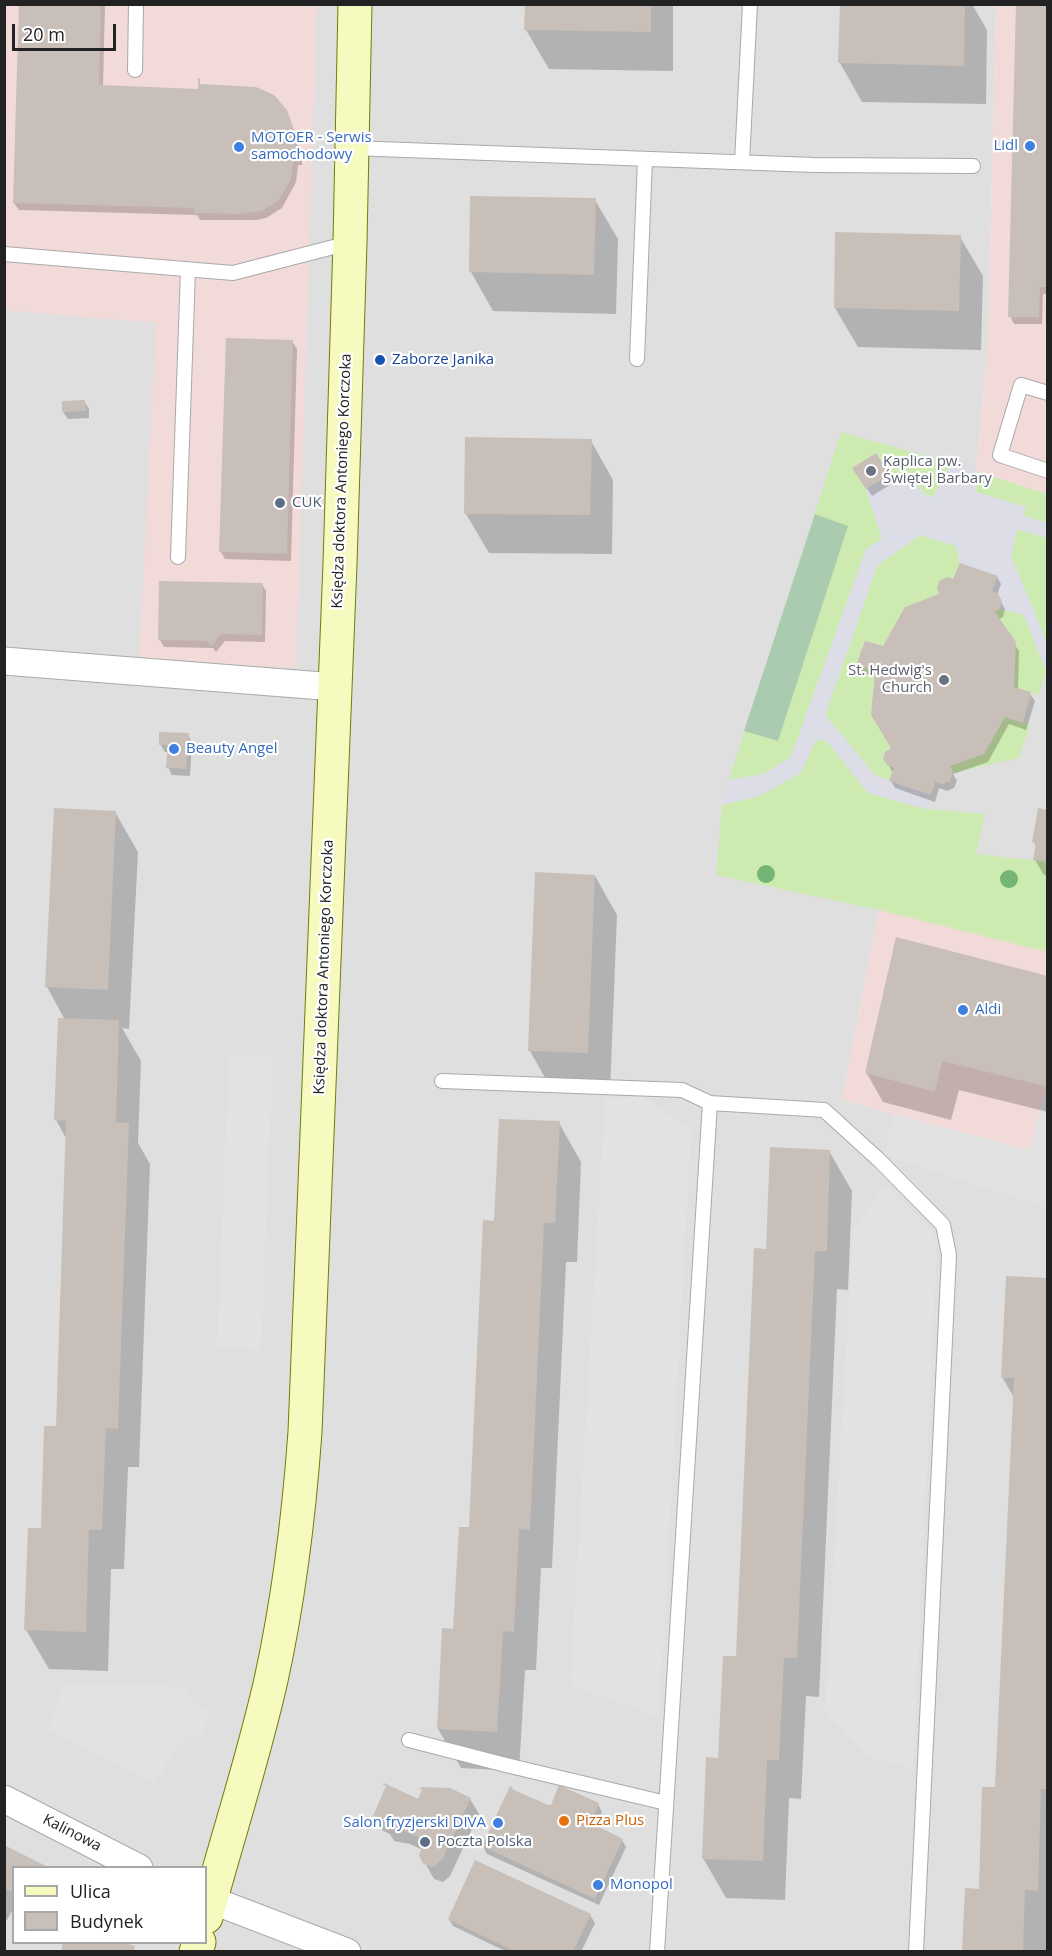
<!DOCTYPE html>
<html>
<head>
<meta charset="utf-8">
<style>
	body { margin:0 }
	#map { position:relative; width:1052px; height:1956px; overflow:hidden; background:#f2efe9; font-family:"Open Sans",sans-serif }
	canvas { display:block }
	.frame { position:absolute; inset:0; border:6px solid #222; pointer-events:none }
	.legend { position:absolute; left:12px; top:1866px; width:195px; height:78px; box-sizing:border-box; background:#fff; border:2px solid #a7a7a7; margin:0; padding:8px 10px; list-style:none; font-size:18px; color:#222 }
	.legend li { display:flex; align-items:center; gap:12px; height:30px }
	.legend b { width:30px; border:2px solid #a7a7a7 }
	.scale { position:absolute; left:12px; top:24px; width:104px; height:27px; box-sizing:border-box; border:3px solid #222; border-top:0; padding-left:8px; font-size:18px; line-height:21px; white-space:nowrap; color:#222; -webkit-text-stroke:4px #fff; paint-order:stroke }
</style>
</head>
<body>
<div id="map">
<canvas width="1052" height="1956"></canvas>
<div class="frame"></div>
<ul class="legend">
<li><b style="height:8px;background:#f7fabf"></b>Ulica</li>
<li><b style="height:16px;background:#c7bfb8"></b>Budynek</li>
</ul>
<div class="scale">20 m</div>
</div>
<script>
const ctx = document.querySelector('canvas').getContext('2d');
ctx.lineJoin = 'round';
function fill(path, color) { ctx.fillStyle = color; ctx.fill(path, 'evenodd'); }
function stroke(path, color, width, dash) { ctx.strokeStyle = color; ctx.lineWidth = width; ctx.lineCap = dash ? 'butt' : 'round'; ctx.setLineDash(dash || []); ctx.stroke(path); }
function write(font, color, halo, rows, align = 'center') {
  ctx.font = font + ' "Open Sans",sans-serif'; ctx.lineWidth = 4.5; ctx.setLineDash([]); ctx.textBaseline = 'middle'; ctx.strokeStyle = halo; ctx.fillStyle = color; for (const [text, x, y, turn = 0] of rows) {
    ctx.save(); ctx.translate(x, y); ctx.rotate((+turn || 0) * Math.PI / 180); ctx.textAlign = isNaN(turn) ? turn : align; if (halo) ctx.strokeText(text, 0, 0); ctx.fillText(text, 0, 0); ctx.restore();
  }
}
const residential = new Path2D(`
	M5,5H996L988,346L976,470L1047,494V952L879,910L842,1100L894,1114L885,1154L1047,1207V1951L5,1952ZM14,1868H206V1942H14Z`);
const commercial = new Path2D(`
	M4,5H317L296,668L139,663L156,323L5,310Z
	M996,5H1047V494L976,471L988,346Z
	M879,910L1047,952V1207L884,1154L894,1114L842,1100Z`);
const grass = new Path2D(`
	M841,432L951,463L933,497L927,496L917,485L890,475L876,453L853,468L866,489L882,539L866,549L791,757L764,774L729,780Z
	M975,471L1047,494V523L1023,516L1026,507L976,492Z
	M1017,529L1047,538V643L1011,556Z
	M920,535L956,546L960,563L953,579L947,577L939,581L937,589L939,594L905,607L883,646L865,641L856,665L875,672L871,714L891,748L885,752L883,759L887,765L894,768L889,781L875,775L825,715L877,566Z
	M1000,609L1024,615L1046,671L1038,695L1014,687L1016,642L995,612Z
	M1005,717L1030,725L1019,758L953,773L950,766L984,754Z
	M815,740L827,741L868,793L926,809L985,814L976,854L1047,862V952L879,910L716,875L722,805L759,796Z`);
const cemetery = new Path2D(`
	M815,514L848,526L778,741L744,731Z`);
const parking = new Path2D(`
	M229,1055L273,1057L261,1350L217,1348Z
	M1047,1087V1207L884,1154L894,1114L1029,1150Z
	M645,1097L691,1131L659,1716L570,1686L605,1098Z
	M885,1185L919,1217L937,1239L913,1769L866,1756L825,1711L853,1229Z
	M64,1683L185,1687L194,1702L208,1713L204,1734L189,1736L171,1753L156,1784L48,1731Z`);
const plaza = new Path2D(`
	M951,463L975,471L976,492L1026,507L1024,516L1047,523V538L1017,529L1011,556L1047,643L1046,671L1024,615L1000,609L1002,601L998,594L992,591L998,576L960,563L956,546L920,535L877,566L825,715L875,775L931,795L926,809L868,793L827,741L816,740L801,773L759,796L722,805L729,780L764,774L791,757L866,549L882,539L866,489L890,475L917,485L926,496L933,497Z`);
const shadow = new Path2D(`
	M20,4H105L103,87L286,111L297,138V146L302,154V165H298L296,182L282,208L266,218L256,220H200L197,215L19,210L14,203Z
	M527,4H673V71L549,69L526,30Z
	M841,4H972L987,30L986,104L862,102L840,63Z
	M1048,4V294H1043L1042,324H1014L1010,316Z
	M472,198L595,200L618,239L616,314L493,311L471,272Z
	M960,237L983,276L981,350L858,347L835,308Z
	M292,341L297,349L291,561L225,559L221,552Z
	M84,401L89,409V418L68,419L63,412Z
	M591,441L613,480L612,554L489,553L466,514Z
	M859,476H889L893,483L872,496Z
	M997,577L1001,584L997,595L1005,609L1003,617L998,620L1019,651L1018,690L1030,694L1035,701L1026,730L1009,724L988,762L953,774L957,781L954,788L947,791L939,788L935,802L895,788L891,781L893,773L885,759L893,748L876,677L862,673L858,665L884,648L954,581Z
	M262,584L266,591L265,642L225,641L216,652L213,648L164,647L160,640Z
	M188,735L192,742L190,776L172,775L168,767L169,752H165L160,744Z
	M1048,808V876L1044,875L1035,860L1037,848L1034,842Z
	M55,810L115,812L138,852L129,1029L122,1028L141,1061L138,1143L150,1164L139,1467H128L124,1569H111L108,1671L49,1669L26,1630L58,1428L67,1140L56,1120L65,1020L47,987Z
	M595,876L617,915L610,1092L552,1090L530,1051Z
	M1048,977V1112L959,1090L951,1120L883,1102L866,1072Z
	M559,1123L581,1162L577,1262H566L552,1568H541L536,1670H525L519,1771L461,1768L438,1729L470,1529L496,1222Z
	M829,1151L852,1191L848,1290L837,1289L819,1697L806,1696L801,1799L789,1798L785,1900L726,1898L703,1858L737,1658L767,1250Z
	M1048,1280V1929L1046,1952H964L980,1891L996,1789L1015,1399L1002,1377Z
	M470,1799L479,1814L450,1876L443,1882L434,1879L425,1863L423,1850L410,1844L394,1841L390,1834L383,1831L374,1816L419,1801Z
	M598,1804L602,1812L596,1827L622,1840L626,1847L599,1905L487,1854L483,1846L547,1807Z
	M4,1846L14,1868V1907L7,1920L4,1919Z
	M590,1915L595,1923L581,1952H507L453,1926L449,1919Z`);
const building = new Path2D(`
	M19,4H101L99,85L198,89V78H200V84L256,87L274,95L287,110L294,130V145H299L298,158H294L292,174L289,183L279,200L262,211L241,214L196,213L195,219L194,208L13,203Z
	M525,4H651V32L524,30Z
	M840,4H965L964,66L838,63Z
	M1016,4H1048V287H1040L1039,317H1008Z
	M470,196L596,198L594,275L469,272Z
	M835,232L961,235L959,311L834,308Z
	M226,338L293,340L287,554L219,552Z
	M85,400L86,411L62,412V401Z
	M465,437L592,439L590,515L464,514Z
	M876,453L890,475L866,489L852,468Z
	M960,563L998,576L992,591L998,594L1002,601L1000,609L995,612L1016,642L1014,687L1031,692L1023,723L1005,717L984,754L950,766L953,773L950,781L942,784L935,782L931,795L889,781L894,768L887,765L883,759L885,752L891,748L871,715L875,672L856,665L865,641L883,646L905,607L939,594L937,589L939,581L947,577L953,579Z
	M159,581L263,583L262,635L221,634L211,646L207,641L158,640Z
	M159,732L189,733L186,769L166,768L168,745H159Z
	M54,808L116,811L108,990L45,987Z
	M1038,808L1048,810V862L1033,860L1036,843L1032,842Z
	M535,872L595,875L588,1053L528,1051Z
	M896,937L1048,976V1087L942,1061L935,1092L865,1073Z
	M58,1018L119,1020L116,1122L129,1123L118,1429L106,1428L102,1530H89L86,1632L24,1630L28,1528H41L44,1426H56L66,1121L54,1120Z
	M499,1119L560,1121L555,1223H544L530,1530L519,1529L514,1632L503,1631L497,1732L437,1729L442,1628L453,1629L459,1527H469L483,1220L494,1221Z
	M770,1147L830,1150L827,1251H815L797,1658H784L779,1760H767L763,1861L702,1859L706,1757L718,1758L723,1656H736L754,1248L766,1249Z
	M1006,1276L1048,1278V1789H1041L1038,1891L1025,1890L1023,1952H962L965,1888L979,1889L982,1787H995L1014,1378H1001Z
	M384,1783L418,1799L422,1790L420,1789L421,1787L450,1788L471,1798L442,1860L433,1867L423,1864L419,1855L425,1840L400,1829L383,1826L384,1821L373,1816L386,1786L383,1785Z
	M559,1785L599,1803L591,1823L623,1839L595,1899L482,1846L510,1786L513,1787L512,1789L548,1805H551Z
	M4,1845L50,1868H14V1893L6,1889L4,1893Z
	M475,1860L591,1914L573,1952H516L448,1919Z
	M63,1942H121L135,1946L134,1952H61Z`);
const lane = new Path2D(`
	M135,70L136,4
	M351,148L814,165L973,166
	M742,162L750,4
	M4,254L233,273L349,243
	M637,359L645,159
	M1048,393L1021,385L1000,455L1048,471
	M178,557L188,269
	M442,1081L682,1090L710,1103L657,1952
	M710,1103L824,1110L879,1160L943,1225L949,1255L916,1952
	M409,1740L506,1765L666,1803`);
const street = new Path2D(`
	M4,661L335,687
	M4,1799L139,1868
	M206,1898L347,1952`);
const secondary = new Path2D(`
	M206,1917C227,1838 253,1760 271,1680C289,1598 299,1515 305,1432L340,564L350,242L355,4
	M196,1952L199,1942`);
const trees = [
	[766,874],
	[1009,879]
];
const markers = [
	[1030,146,6,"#3f7fe0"],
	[239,147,6,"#3f7fe0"],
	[380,360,6,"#1a4fb4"],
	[871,471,6,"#6b7280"],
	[280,503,6,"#5c6f8a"],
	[944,680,6,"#6b7280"],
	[174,749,6,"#3f7fe0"],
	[963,1010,6,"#3f7fe0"],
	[564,1821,6,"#e8710a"],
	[498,1823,6,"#3f7fe0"],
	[425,1842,6,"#5c6f8a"],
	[598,1885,6,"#3f7fe0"]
];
const shopNames = [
	["MOTOER - Serwis",251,138],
	["samochodowy",251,155],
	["Lidl",1018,146,"right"],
	["Beauty Angel",186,749],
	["Aldi",975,1010],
	["Salon fryzjerski DIVA",486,1823,"right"],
	["Monopol",610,1885]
];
const transitNames = [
	["Zaborze Janika",392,360]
];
const worshipNames = [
	["Kaplica pw.",883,462],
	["Świętej Barbary",883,479],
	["St. Hedwig's",932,671,"right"],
	["Church",932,688,"right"]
];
const streetNames = [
	["Księdza doktora Antoniego Korczoka",342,481,-88],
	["Księdza doktora Antoniego Korczoka",324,967,-88],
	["Kalinowa",72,1833,27]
];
const serviceNames = [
	["CUK",292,503],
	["Poczta Polska",437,1842]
];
const foodNames = [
	["Pizza Plus",576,1821]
];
fill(residential, '#e0dfdf');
fill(commercial, '#f2dad9');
fill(grass, '#cdebb0');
fill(cemetery, '#aacbaf');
fill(parking, '#e2e2e2');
fill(plaza, '#dddde8');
fill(shadow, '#0003');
fill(building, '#c7bfb8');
stroke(lane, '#a9a9a9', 16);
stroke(street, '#a9a9a9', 29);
stroke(secondary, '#707d05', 35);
stroke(lane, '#fff', 14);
stroke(street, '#fff', 27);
stroke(secondary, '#f7fabf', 33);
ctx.fillStyle = '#74b475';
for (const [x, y] of trees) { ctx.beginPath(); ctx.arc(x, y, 9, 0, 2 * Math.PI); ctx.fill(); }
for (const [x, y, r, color] of markers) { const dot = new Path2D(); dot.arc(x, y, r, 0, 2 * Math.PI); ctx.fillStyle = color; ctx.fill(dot); stroke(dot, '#fff', 2); }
write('15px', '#366cbe', '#fff', shopNames, 'left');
write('15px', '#164399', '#fff', transitNames, 'left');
write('15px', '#5b616d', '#fff', worshipNames, 'left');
write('15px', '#222', '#fff', streetNames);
write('15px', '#4e5e75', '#fff', serviceNames, 'left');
write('15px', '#c56008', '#fff', foodNames, 'left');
</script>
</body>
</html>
